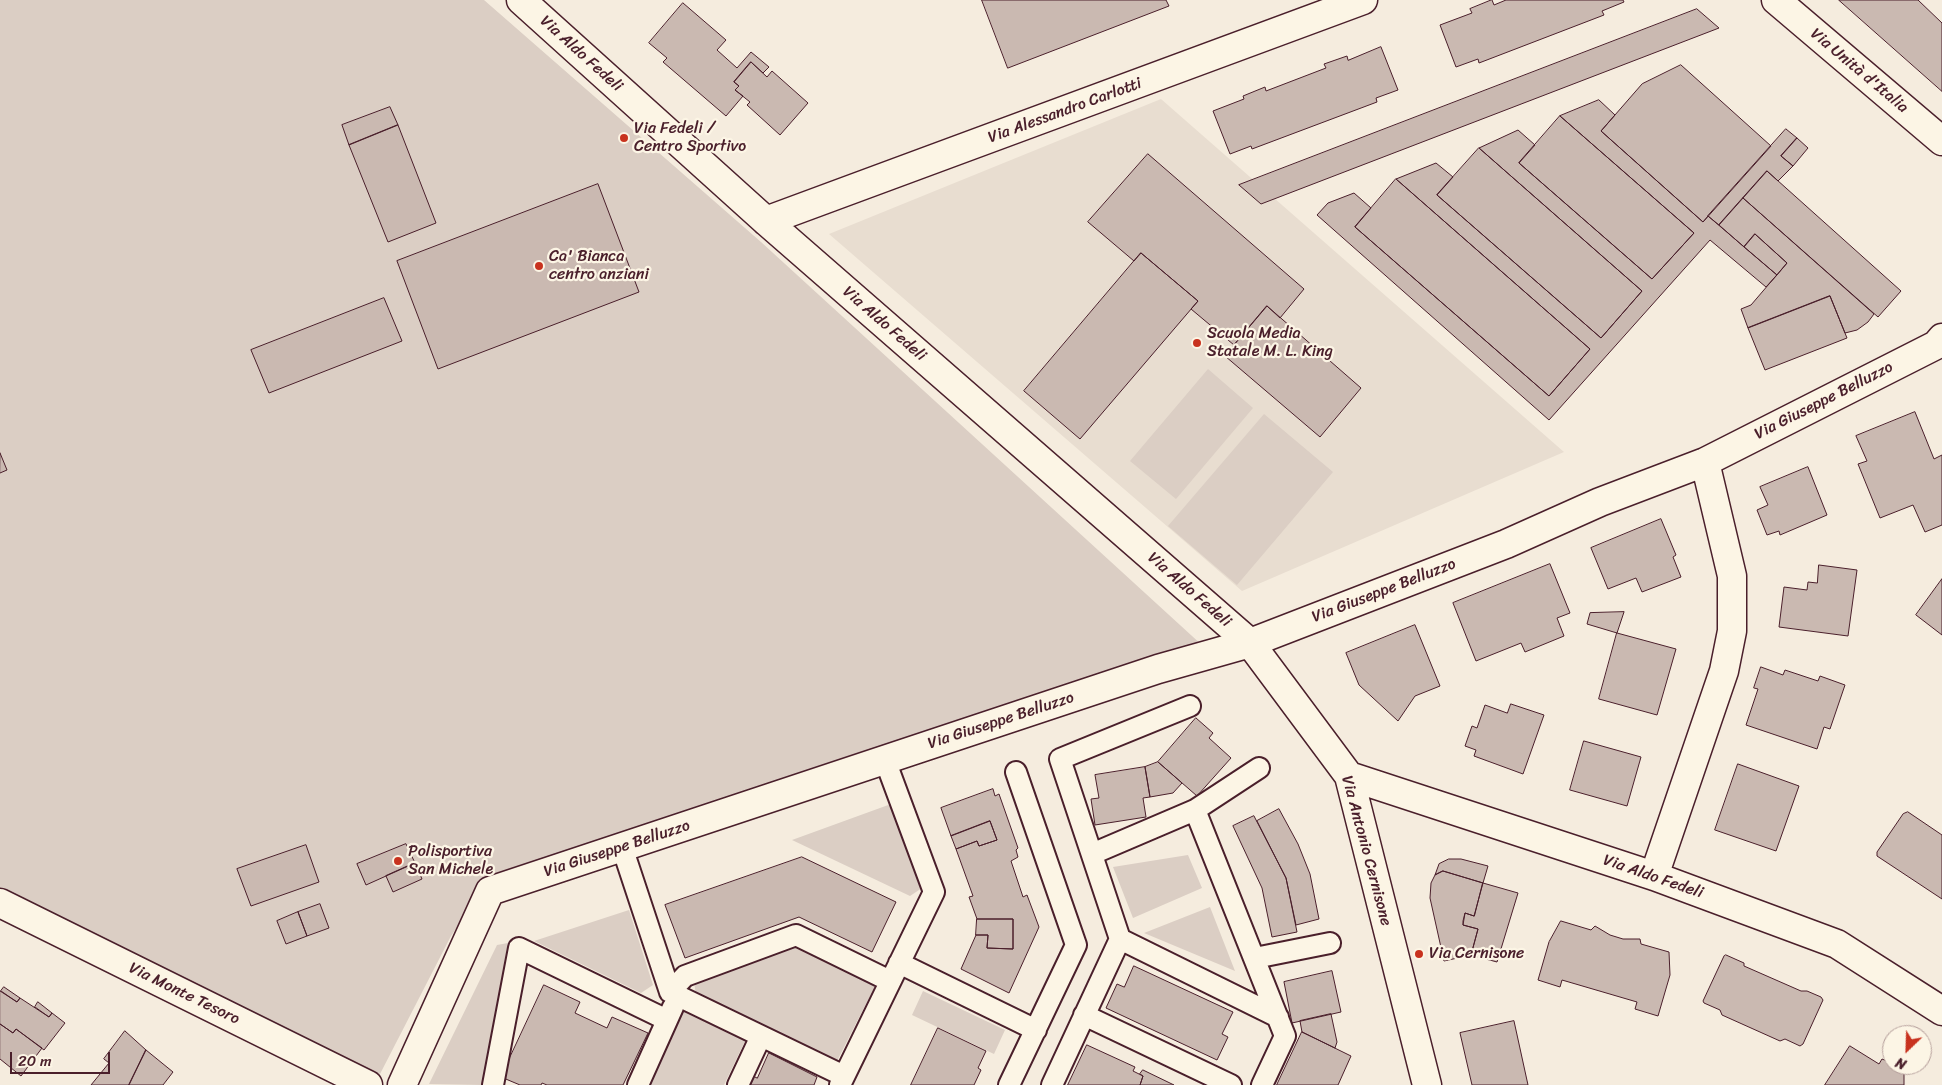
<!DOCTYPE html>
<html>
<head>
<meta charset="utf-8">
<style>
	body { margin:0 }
	#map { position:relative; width:1942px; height:1085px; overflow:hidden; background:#f5ecde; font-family:Sriracha,sans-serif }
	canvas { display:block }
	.north { position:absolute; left:1882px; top:1025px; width:50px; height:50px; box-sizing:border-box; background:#fcf5e5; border:1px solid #b59f9b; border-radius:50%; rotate:204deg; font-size:14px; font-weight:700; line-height:20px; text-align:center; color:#4a1f2b }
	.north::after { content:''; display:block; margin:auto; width:18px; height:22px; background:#c8321e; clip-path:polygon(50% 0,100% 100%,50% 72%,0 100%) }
	.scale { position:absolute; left:10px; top:1052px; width:100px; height:22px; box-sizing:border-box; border:2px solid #4a1f2b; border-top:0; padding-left:6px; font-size:15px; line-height:18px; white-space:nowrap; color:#4a1f2b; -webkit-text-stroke:4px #fcf5e5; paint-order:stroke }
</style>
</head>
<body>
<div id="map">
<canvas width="1942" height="1085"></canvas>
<div class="north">N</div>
<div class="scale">20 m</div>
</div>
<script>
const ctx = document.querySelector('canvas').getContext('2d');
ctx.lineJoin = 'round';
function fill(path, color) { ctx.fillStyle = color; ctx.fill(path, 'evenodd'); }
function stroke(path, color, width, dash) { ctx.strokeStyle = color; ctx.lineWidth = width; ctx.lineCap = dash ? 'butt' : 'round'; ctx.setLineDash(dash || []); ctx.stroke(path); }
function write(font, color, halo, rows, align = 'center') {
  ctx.font = font + ' Sriracha,sans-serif'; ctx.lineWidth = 4.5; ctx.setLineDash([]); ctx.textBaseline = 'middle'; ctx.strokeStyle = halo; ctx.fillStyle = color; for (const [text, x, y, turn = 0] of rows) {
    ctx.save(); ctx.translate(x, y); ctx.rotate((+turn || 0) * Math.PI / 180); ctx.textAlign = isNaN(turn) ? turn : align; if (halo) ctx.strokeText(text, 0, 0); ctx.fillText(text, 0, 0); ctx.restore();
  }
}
const built = new Path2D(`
	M1161,99L1564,452L1242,591L829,234Z`);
const green = new Path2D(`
	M0,0H484L761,242L1215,657L474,902L451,936L380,1074L0,895Z
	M1208,369L1253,408L1176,499L1130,461Z
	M1264,414L1333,472L1237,585L1168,526Z
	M891,804L922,888L910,896L792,840Z
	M1188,855L1202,888L1133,918L1113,867Z
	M1210,907L1235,971L1144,933Z
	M629,910L653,985L641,993L534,941Z
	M508,943L484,1085L429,1084L497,945Z
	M795,945L875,986L837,1061L696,996L694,981Z
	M923,991L1005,1030L994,1054L912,1015Z
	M683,1009L746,1039L724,1085H648Z`);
const building = new Path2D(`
	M982,0H1166L1169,6L1008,68Z
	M1492,0L1494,5L1506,0H1623L1624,2L1602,11L1604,15L1479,63L1478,59L1456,67L1440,25L1472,13L1470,9Z
	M1839,0H1918L1942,23V91Z
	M683,3L726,40L717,50L737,68L751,52L769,67L763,73L751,62L734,82L739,86L735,90L743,96L726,116L663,62L667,58L649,43Z
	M1697,9L1719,28L1261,204L1239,185Z
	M1381,47L1398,90L1376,98L1377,102L1252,149L1251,146L1230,154L1213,111L1244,99L1243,96L1265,87L1266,91L1326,68L1324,64L1347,56L1348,60Z
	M751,62L767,77L772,71L808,103L780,135L747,105L750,102L735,90L739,86L734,82Z
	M1681,65L1771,146L1703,222L1601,131L1642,84Z
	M1599,100L1615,115L1601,131L1703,222L1708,216L1777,275L1766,287L1710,240L1549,420L1317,215L1328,203L1354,193L1371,208L1355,227L1549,396L1590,349L1396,179L1436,163L1453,177L1437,195L1601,338L1642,291L1479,148L1518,130L1535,145L1519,163L1652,279L1694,233L1560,116Z
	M390,107L398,125L349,145L342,125Z
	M1560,116L1694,233L1652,279L1519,163Z
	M398,125L436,223L388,242L349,145Z
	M1786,129L1797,138L1781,156L1793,166L1778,181L1767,171L1719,225L1708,216Z
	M1797,138L1808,148L1793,166L1781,156Z
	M1479,148L1642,291L1601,338L1437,195Z
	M1148,154L1304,289L1280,318L1267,306L1234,345L1191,309L1198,301L1141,253L1134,261L1088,222Z
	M1767,171L1901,291L1878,317L1743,198Z
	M1396,179L1590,349L1549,396L1355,227Z
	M598,184L639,292L438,369L397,261Z
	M1743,198L1874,314L1868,322L1857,330L1845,333L1830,296L1748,328L1741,309L1751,305L1787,263L1755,234L1744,247L1719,225Z
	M1755,234L1787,263L1777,275L1744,247Z
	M1141,253L1198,301L1080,439L1024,391Z
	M1830,296L1847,338L1765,370L1748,328Z
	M384,298L402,341L269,393L251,350Z
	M1267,306L1361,388L1320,437L1225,356Z
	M1915,412L1934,459L1942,455V525L1925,532L1913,505L1880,518L1858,464L1867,461L1856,436Z
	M0,453L7,470L0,473Z
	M1808,467L1827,515L1780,535L1779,531L1767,535L1757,510L1768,505L1760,487Z
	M1661,519L1676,555L1673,557L1681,577L1642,592L1636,578L1608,589L1591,548Z
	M1550,564L1570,613L1557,618L1564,636L1525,652L1521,643L1476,661L1453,603Z
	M1819,565L1857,570L1848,636L1779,627L1784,587L1807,590L1808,582L1817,583Z
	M1942,579V635L1916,615Z
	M1624,612L1617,633L1587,624L1590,613Z
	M1415,625L1440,686L1415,696L1398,721L1359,685L1346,653Z
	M1617,633L1676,649L1657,715L1599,699Z
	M1761,667L1783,675L1785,670L1818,681L1820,676L1845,685L1830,729L1824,727L1817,749L1746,725L1758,689L1754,688Z
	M1511,704L1544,715L1523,774L1474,756L1476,750L1465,746L1472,726L1477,728L1485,705L1507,713Z
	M1196,718L1213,733L1209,738L1231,758L1197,796L1158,762Z
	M1584,741L1641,757L1627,806L1570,790Z
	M1158,762L1182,783L1173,793L1150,797L1145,767Z
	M1738,764L1799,786L1776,851L1715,830Z
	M1145,767L1150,797L1143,798L1146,817L1095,825L1091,799L1099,798L1095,775Z
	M993,789L995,796L999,794L1018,848L1016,850L1018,857L1011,861L1023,897L1027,895L1039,927L1009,993L961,969L976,935H988L987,948L1013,949V919H977L969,897L973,896L956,849L977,841L979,846L997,840L990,821L951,836L941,808Z
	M1279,809L1298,844L1310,874L1319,919L1296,925L1286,878L1257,821Z
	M1908,812L1942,835V899L1877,856V852L1903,814Z
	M1254,816L1286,878L1297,932L1272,937L1262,888L1233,826Z
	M990,821L997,840L979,846L977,841L956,849L951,836Z
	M406,844L415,863L366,885L357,864Z
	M306,845L319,882L251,906L237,869Z
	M802,857L896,902L872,952L799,917L685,958L665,905Z
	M1449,859H1461L1488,866L1483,883L1443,871L1435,875L1439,864Z
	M415,863L422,879L393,892L386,876Z
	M1443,871L1483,883L1474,916L1465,913L1463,921V925L1478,929L1471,955L1444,961L1430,898L1431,883L1435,875Z
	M1483,883L1518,893L1497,962L1471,955L1478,929L1463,925L1465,913L1474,916Z
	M320,904L329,928L307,936L298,912Z
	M298,912L307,936L286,944L277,921Z
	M977,919H1013V949L987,948L988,935H976Z
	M1561,921L1591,930L1595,926L1610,935L1623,939H1640L1641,944L1669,952L1670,975L1658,1016L1635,1009L1637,1002L1562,980L1560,987L1538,980L1549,942Z
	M1726,955L1744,963V966L1801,991H1807L1821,997L1823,1000L1803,1044L1800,1046L1785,1039L1780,1041L1722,1015L1720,1010L1704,1003L1703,1001L1724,956Z
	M1134,966L1233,1012L1222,1034L1228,1037L1217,1060L1106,1008L1117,984L1124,987Z
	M1332,971L1341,1012L1292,1023L1284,982Z
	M544,985L580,1002L575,1013L607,1028L612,1017L648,1033L623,1085H547L542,1083L541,1085H520L501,1077Z
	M4,987L20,998L17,1002L1,991Z
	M0,991L17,1002L20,998L49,1017L52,1013L65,1023L44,1050L16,1029L13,1033L0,1024Z
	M38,1002L52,1013L49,1017L35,1007Z
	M1331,1014L1337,1042L1335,1048L1302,1032L1300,1021Z
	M1514,1021L1528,1085H1472L1460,1033Z
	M0,1024L13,1033L16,1029L42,1048L21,1076L0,1059Z
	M938,1028L986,1051L978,1068L981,1070L974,1085H911Z
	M125,1031L146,1050L129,1085H91L109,1063L104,1059Z
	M1302,1032L1351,1056L1338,1085H1277Z
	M1087,1045L1135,1067L1133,1071L1143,1076L1140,1085H1068Z
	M1850,1046L1879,1064L1882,1059L1892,1063V1065L1904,1067V1085H1825Z
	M146,1050L173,1072L163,1085H129Z
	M769,1053L817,1077L814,1085H749L753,1076L757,1078Z
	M1143,1070L1174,1085H1140L1143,1076L1140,1074Z`);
const lane = new Path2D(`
	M1195,810L1285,1036L1262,1085
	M622,847L670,992L844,1076
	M1092,854L1195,810L1259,768
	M1120,939L1278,1017
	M1255,958L1330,943
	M899,963L1036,1030
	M670,992L685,976L796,935L890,981
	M1084,1015L1231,1085
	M493,1085L519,948L667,1020
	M638,1085L673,1007
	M738,1085L761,1036
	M840,1085L934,892L885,760
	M1009,1085L1076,945L1016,772
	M1052,1085L1120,939L1060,759L1190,706`);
const street = new Path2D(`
	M521,0L766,221L1250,643L1349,776L1427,1085
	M766,221L1363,0
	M1349,776L1654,876L1837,944L1942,1011
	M1654,876L1724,671L1732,631V576L1705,462
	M0,903L368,1085
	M402,1085L490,891L1158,669L1250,643L1506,544L1600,502L1705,462L1936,345L1942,338`);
const primary = new Path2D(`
	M1776,0L1942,141`);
const markers = [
	[624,138,5,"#c8321e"],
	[539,266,5,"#c8321e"],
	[1197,343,5,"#c8321e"],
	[398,861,5,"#c8321e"],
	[1419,954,5,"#c8321e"]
];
const streetNames = [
	["Via Aldo Fedeli",581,54,42],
	["Via Unità d'Italia",1859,71,40],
	["Via Alessandro Carlotti",1065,111,-20],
	["Via Aldo Fedeli",884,324,41],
	["Via Giuseppe Belluzzo",1824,401,-27],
	["Via Aldo Fedeli",1189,590,41],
	["Via Giuseppe Belluzzo",1384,591,-21],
	["Via Giuseppe Belluzzo",1001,721,-18],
	["Via Giuseppe Belluzzo",617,849,-18],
	["Via Antonio Cernisone",1366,851,75],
	["Via Aldo Fedeli",1653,877,19],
	["Via Monte Tesoro",184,994,26]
];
const poiNames = [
	["Via Fedeli /",634,129],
	["Centro Sportivo",634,147],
	["Ca' Bianca",549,257],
	["centro anziani",549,275],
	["Scuola Media",1207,334],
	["Statale M. L. King",1207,352],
	["Polisportiva",408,852],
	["San Michele",408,870],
	["Via Cernisone",1429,954]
];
fill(built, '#e8ddd0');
fill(green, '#dbcec4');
fill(building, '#cab9b1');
stroke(building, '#4a1f2b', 1);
stroke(lane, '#4a1f2b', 24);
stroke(street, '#4a1f2b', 31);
stroke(primary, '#4a1f2b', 31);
stroke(lane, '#fcf5e5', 20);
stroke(street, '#fcf5e5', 28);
stroke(primary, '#fcf5e5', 28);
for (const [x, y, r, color] of markers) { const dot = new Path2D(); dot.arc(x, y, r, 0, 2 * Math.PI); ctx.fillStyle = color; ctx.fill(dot); stroke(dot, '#fcf5e5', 2); }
write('16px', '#4a1f2b', '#fcf5e5', streetNames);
write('16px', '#4a1f2b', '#fcf5e5', poiNames, 'left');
</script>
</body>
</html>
